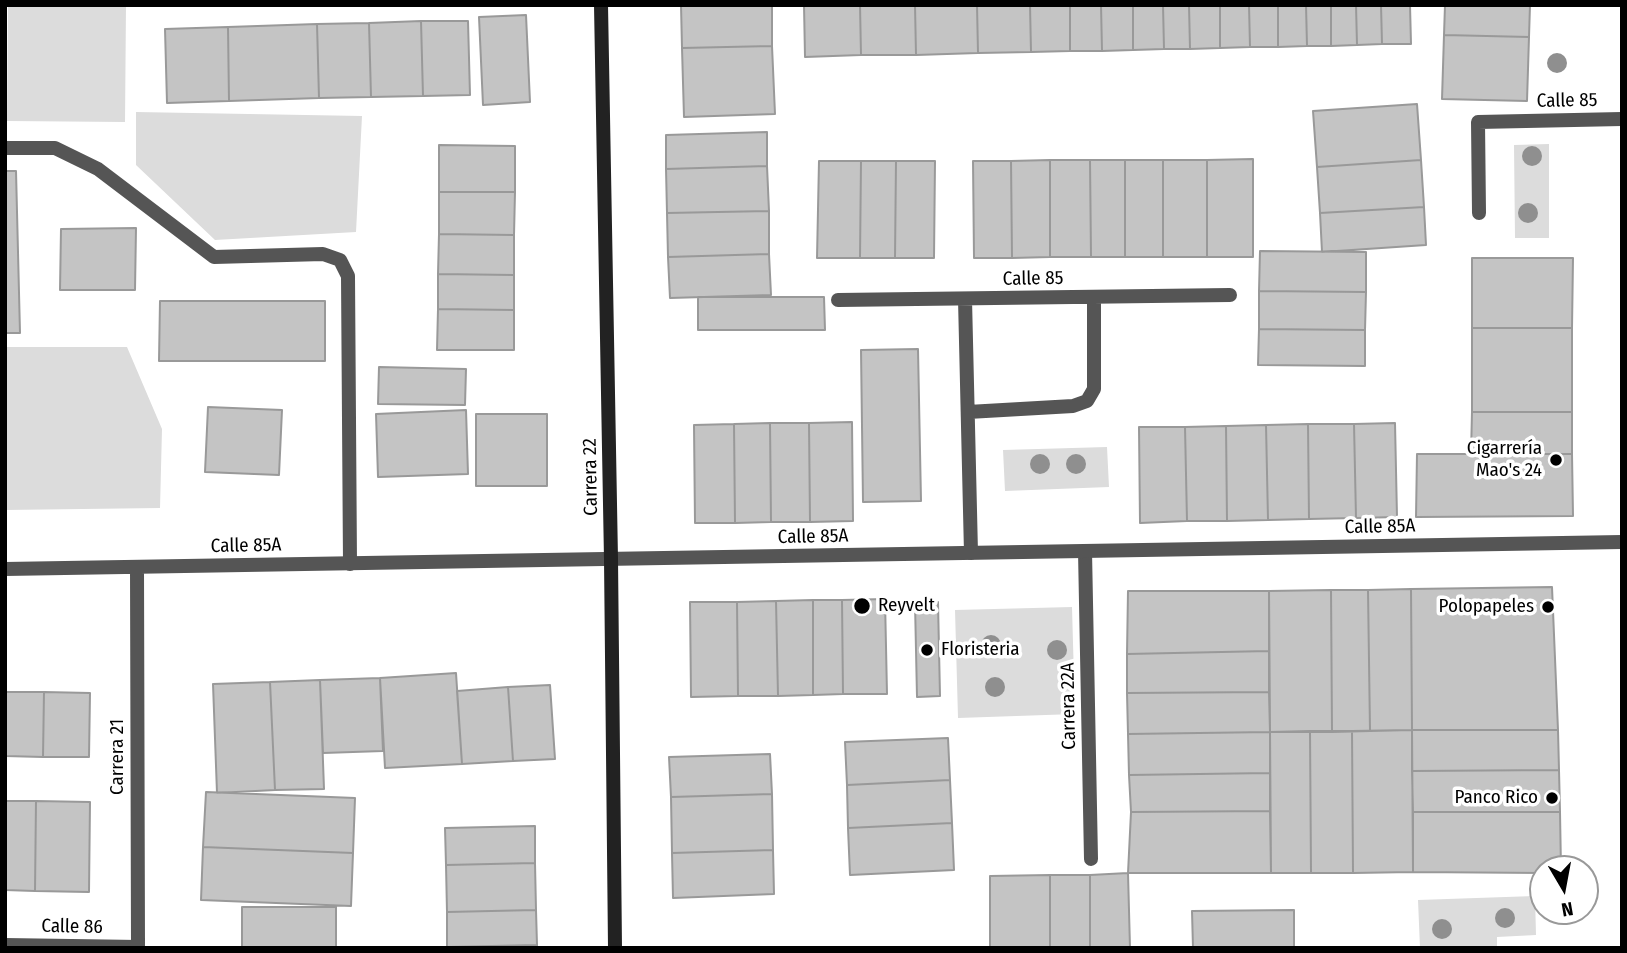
<!DOCTYPE html>
<html>
<head>
<meta charset="utf-8">
<style>
	body { margin:0 }
	#map { position:relative; width:1627px; height:953px; overflow:hidden; background:#fff; font-family:"Fira Sans Condensed",sans-serif }
	canvas { display:block }
	.frame { position:absolute; inset:0; border:7px solid #000; pointer-events:none }
	.north { position:absolute; left:1529px; top:855px; width:70px; height:70px; box-sizing:border-box; background:#fff; border:2px solid #999; border-radius:50%; rotate:170deg; font-size:19px; font-weight:700; line-height:28px; text-align:center; color:#000 }
	.north::after { content:''; display:block; margin:auto; width:24px; height:32px; background:#000; clip-path:polygon(50% 0,100% 100%,50% 72%,0 100%) }
</style>
</head>
<body>
<div id="map">
<canvas width="1627" height="953"></canvas>
<div class="frame"></div>
<div class="north">N</div>
</div>
<script>
const ctx = document.querySelector('canvas').getContext('2d');
ctx.lineJoin = 'round';
function fill(path, color) { ctx.fillStyle = color; ctx.fill(path, 'evenodd'); }
function stroke(path, color, width, dash) { ctx.strokeStyle = color; ctx.lineWidth = width; ctx.lineCap = dash ? 'butt' : 'round'; ctx.setLineDash(dash || []); ctx.stroke(path); }
function write(font, color, halo, rows, align = 'center') {
  ctx.font = font + ' "Fira Sans Condensed",sans-serif'; ctx.lineWidth = 7; ctx.setLineDash([]); ctx.textBaseline = 'middle'; ctx.strokeStyle = halo; ctx.fillStyle = color; for (const [text, x, y, turn = 0] of rows) {
    ctx.save(); ctx.translate(x, y); ctx.rotate((+turn || 0) * Math.PI / 180); ctx.textAlign = isNaN(turn) ? turn : align; if (halo) ctx.strokeText(text, 0, 0); ctx.fillText(text, 0, 0); ctx.restore();
  }
}
const green = new Path2D(`
	M8,5H126L125,122L7,121Z
	M136,112L362,116L356,232L215,240L136,165Z
	M1549,144V238H1515L1514,145Z
	M5,347H127L162,429L160,508L5,510Z
	M1107,447L1109,487L1005,491L1003,450Z
	M1072,607L1075,714L958,718L955,610Z
	M1535,896L1536,935L1497,937V948H1420L1418,900Z`);
const building = new Path2D(`
	M681,5H772V46L682,48Z
	M804,5H860L861,55L805,57Z
	M860,5H915L916,55H861Z
	M915,5H977L978,53L916,55Z
	M977,5H1030L1031,52L978,53Z
	M1030,5H1070V51L1031,52Z
	M1070,5H1101L1102,51H1070Z
	M1101,5H1133V50L1102,51Z
	M1133,5H1163L1164,49L1133,50Z
	M1163,5H1189L1190,49H1164Z
	M1189,5H1220V48L1190,49Z
	M1220,5H1249L1250,47L1220,48Z
	M1249,5H1278V47H1250Z
	M1278,5H1306L1307,46L1278,47Z
	M1306,5H1331V46H1307Z
	M1331,5H1356L1357,45L1331,46Z
	M1356,5H1381L1382,44L1357,45Z
	M1381,5H1410L1411,44H1382Z
	M1445,5H1530L1529,37L1444,35Z
	M526,15L530,102L483,105L479,17Z
	M421,21L423,96L371,97L369,23Z
	M421,21H468L470,95L423,96Z
	M369,23L371,97L319,98L317,24Z
	M317,24L319,98L229,101L228,27Z
	M228,27L229,101L167,103L165,29Z
	M1444,35L1529,37L1527,101L1442,99Z
	M772,46L775,114L684,117L682,48Z
	M1417,104L1421,160L1317,167L1313,111Z
	M767,132V166L666,169V135Z
	M439,145L515,146V192H439Z
	M1253,159V257H1207V160Z
	M1050,160H1090L1091,257H1050Z
	M1050,160V257L1012,258L1011,161Z
	M1090,160H1125V257H1091Z
	M1125,160H1163V257H1125Z
	M1163,160H1207V257H1163Z
	M1421,160L1424,207L1320,213L1317,167Z
	M819,161H861L860,258H817Z
	M861,161H896L895,258H860Z
	M896,161H935L934,258H895Z
	M973,161H1011L1012,258H974Z
	M767,166L769,211L667,213L666,169Z
	M5,171H16L20,333H5Z
	M439,192H515L514,235L439,234Z
	M1424,207L1426,245L1322,252L1320,213Z
	M769,211V254L668,257L667,213Z
	M136,228L135,290H60L61,229Z
	M439,234L514,235V275L438,274Z
	M1260,251L1366,252V292L1259,291Z
	M769,254L771,295L670,298L668,257Z
	M1472,258H1573L1572,328H1472Z
	M438,274L514,275V310L438,309Z
	M1259,291L1366,292L1365,330L1259,329Z
	M698,297H824L825,330H698Z
	M160,301H325V361H159Z
	M438,309L514,310V350H437Z
	M1472,328H1572V412H1472Z
	M1259,329L1365,330V366L1258,365Z
	M918,349L921,501L863,502L861,350Z
	M379,367L466,369L465,405L378,404Z
	M208,407L282,410L279,475L205,472Z
	M466,410L468,474L378,477L376,414Z
	M1472,412H1572V454H1471Z
	M476,414H547V486H476Z
	M852,422L853,521L810,522L809,423Z
	M770,423L771,522L735,523L734,424Z
	M770,423H809L810,522H771Z
	M1395,423L1397,517L1356,518L1354,424Z
	M734,424L735,523H695L694,425Z
	M1308,424L1309,519L1268,520L1266,425Z
	M1308,424H1354L1356,518L1309,519Z
	M1266,425L1268,520L1227,521L1226,426Z
	M1226,426L1227,521H1187L1185,427Z
	M1139,427H1185L1187,521L1140,523Z
	M1417,454H1572L1573,516L1416,517Z
	M1552,587L1558,730H1412L1411,589Z
	M1411,589L1412,730L1370,731L1368,590Z
	M1331,590L1332,732H1270L1269,591Z
	M1331,590H1368L1370,731L1332,732Z
	M1128,591H1269V651L1127,654Z
	M885,599L887,694H843L842,600Z
	M813,600V695L778,696L776,601Z
	M813,600H842L843,694L813,695Z
	M776,601L778,696H738L737,602Z
	M690,602H737L738,696L691,697Z
	M938,602L940,696L917,697L915,603Z
	M1269,651V692L1127,693V654Z
	M456,673L462,764L385,768L380,678Z
	M380,678L383,751L323,753L320,680Z
	M320,680L324,789L275,790L270,682Z
	M270,682L275,790L217,793L213,684Z
	M550,685L555,759L513,761L508,687Z
	M508,687L513,761L462,764L457,691Z
	M5,692H44L43,757L5,756Z
	M44,692L90,693L89,757H43Z
	M1269,692L1270,732L1128,734L1127,693Z
	M1412,730L1413,872L1353,873L1352,731Z
	M1412,730H1558L1559,770L1412,771Z
	M1310,731L1311,873H1271L1270,732Z
	M1310,731H1352L1353,873H1311Z
	M1270,732V773L1129,775L1128,734Z
	M948,738L950,780L847,785L845,742Z
	M770,754L772,794L671,797L669,757Z
	M1559,770L1560,812H1413L1412,771Z
	M1270,773V811L1131,812L1129,775Z
	M950,780L952,823L848,828L847,785Z
	M206,792L355,798L353,853L203,847Z
	M772,794L773,850L672,853L671,797Z
	M5,801H36L35,891L5,890Z
	M36,801L90,802L89,892L35,891Z
	M1270,811L1271,873H1128L1131,812Z
	M1413,812H1560L1561,869H1543V873L1413,872Z
	M952,823L954,870L850,875L848,828Z
	M535,826V863L446,865L445,828Z
	M203,847L353,853L351,906L201,900Z
	M773,850L774,894L673,898L672,853Z
	M535,863L536,910L447,912L446,865Z
	M1128,873L1130,948H1090V875Z
	M1050,875V948H990V876Z
	M1050,875H1090V948H1050Z
	M242,907H336V948H242Z
	M536,910L537,945L447,947V912Z
	M1294,910V948H1193L1192,911Z
	M537,945V948L447,947Z`);
const lane = new Path2D(`
	M5,148H55L98,169L214,257L323,254L340,260L348,276L350,564
	M1479,213L1478,122L1622,119
	M965,299L971,553
	M838,300L1230,295
	M968,412L1073,406L1087,401L1094,389V297
	M1085,551L1091,859`);
const street = new Path2D(`
	M137,567L138,948
	M5,569L1622,542
	M5,945L138,947`);
const secondary = new Path2D(`
	M601,5L611,559L615,948`);
const trees = [
	[1557,63],
	[1532,156],
	[1528,213],
	[1040,464],
	[1076,464],
	[991,645],
	[1057,650],
	[995,687],
	[1505,918],
	[1442,929]
];
const markers = [
	[1556,460,7,"#000"],
	[862,606,9,"#000"],
	[1548,607,7,"#000"],
	[927,650,7,"#000"],
	[1552,798,7,"#000"]
];
const streetNames = [
	["Calle 85",1567,101,-1],
	["Calle 85",1033,279,-1],
	["Carrera 22",591,477,-91],
	["Calle 85A",1380,527,-1],
	["Calle 85A",813,537,-1],
	["Calle 85A",246,546,-1],
	["Carrera 22A",1069,706,-91],
	["Carrera 21",118,757,-90],
	["Calle 86",72,927,1]
];
const poiNames = [
	["Cigarrería",1542,449],
	["Mao's 24",1542,471],
	["Reyvelt",878,606,"left"],
	["Polopapeles",1534,607],
	["Floristeria",941,650,"left"],
	["Panco Rico",1538,798]
];
fill(green, '#dcdcdc');
fill(building, '#c4c4c4');
stroke(building, '#999', 2);
stroke(lane, '#555', 14);
stroke(street, '#555', 14);
stroke(secondary, '#222', 14);
ctx.fillStyle = '#8f8f8f';
for (const [x, y] of trees) { ctx.beginPath(); ctx.arc(x, y, 10, 0, 2 * Math.PI); ctx.fill(); }
for (const [x, y, r, color] of markers) { const dot = new Path2D(); dot.arc(x, y, r, 0, 2 * Math.PI); ctx.fillStyle = color; ctx.fill(dot); stroke(dot, '#fff', 2.5); }
write('19px', '#000', '#fff', streetNames);
write('19px', '#000', '#fff', poiNames, 'right');
</script>
</body>
</html>
